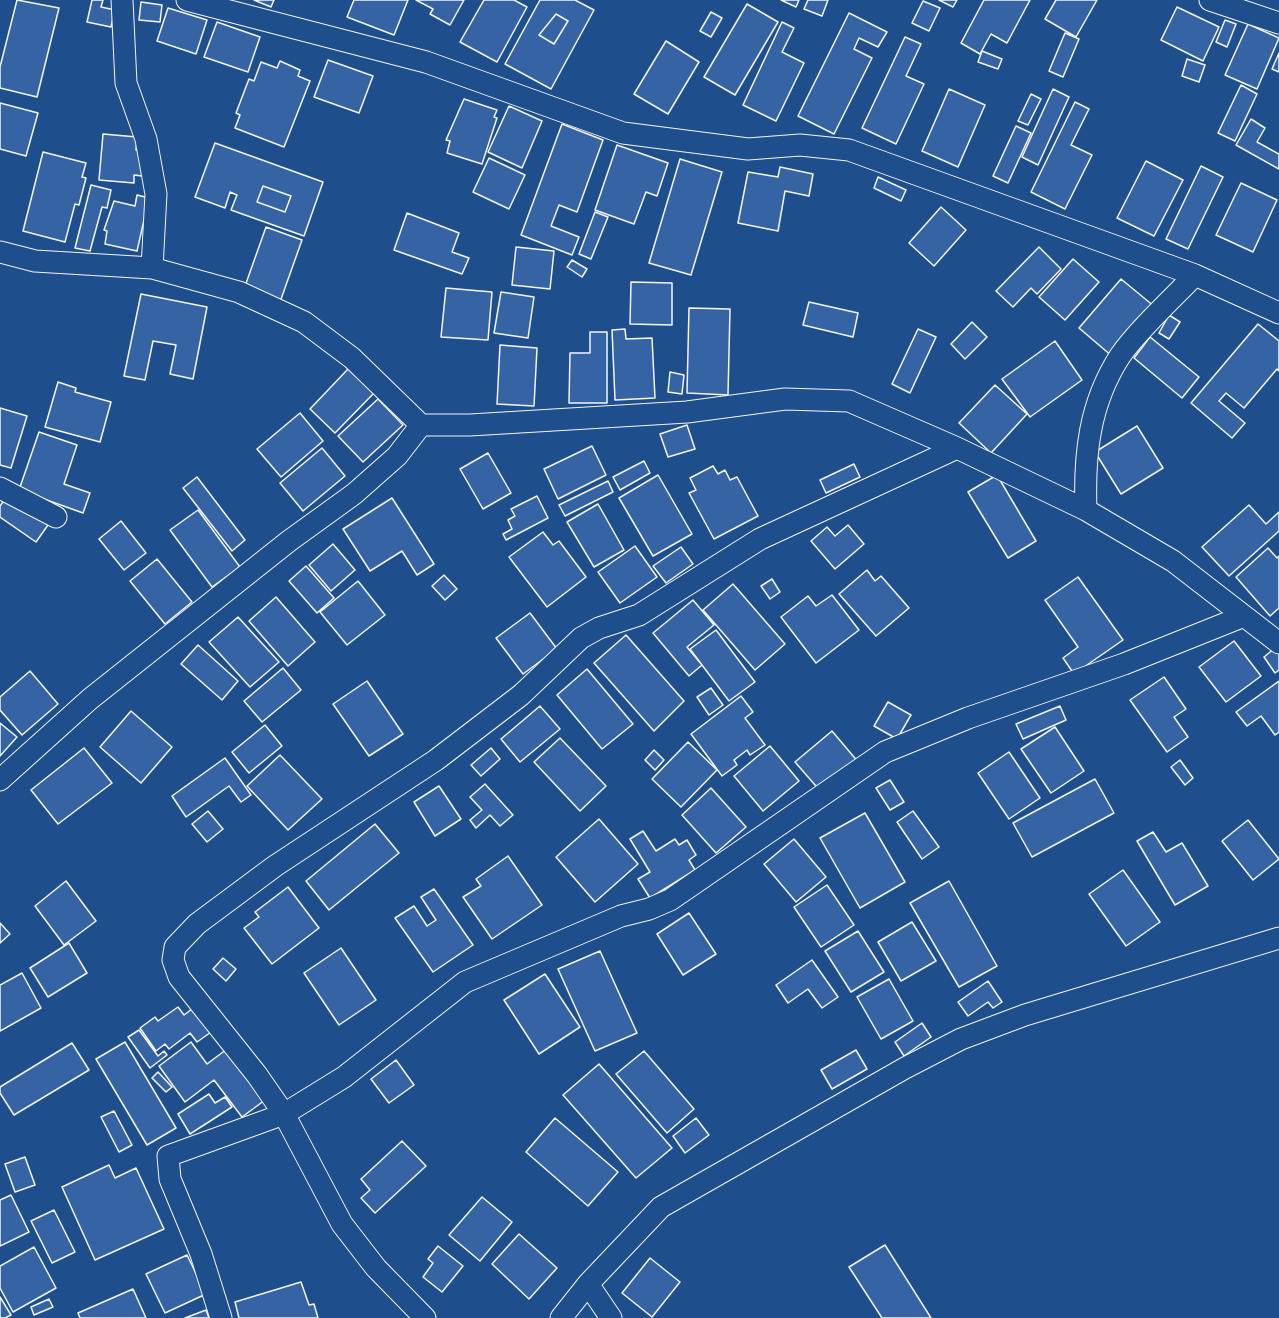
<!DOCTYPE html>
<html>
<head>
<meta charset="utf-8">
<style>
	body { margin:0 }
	canvas { display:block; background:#1f4e8c }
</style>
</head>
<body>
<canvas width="1279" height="1318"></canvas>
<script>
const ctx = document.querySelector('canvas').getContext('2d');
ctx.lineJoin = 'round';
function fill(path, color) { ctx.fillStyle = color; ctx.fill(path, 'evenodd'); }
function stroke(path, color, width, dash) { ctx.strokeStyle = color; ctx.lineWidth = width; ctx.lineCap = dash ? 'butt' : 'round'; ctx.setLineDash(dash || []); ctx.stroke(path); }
const building = new Path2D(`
	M17,0L59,8L37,97L0,88V67Z
	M92,0H103L101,7L115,10L111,27L87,22Z
	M254,0H274L271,7Z
	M354,0H408L394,35L347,17Z
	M416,0H464L450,25L430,14L433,9Z
	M484,0H514L527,7L497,62L460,42Z
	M540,0H575L594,10L551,89L505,64ZM556,14L568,21L554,44L539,35Z
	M781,0H799L796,7Z
	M808,0H828L822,16L804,9Z
	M939,0H957L953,7Z
	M984,0H1030L1007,43L991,34L980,54L961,43Z
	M1056,0H1097L1076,37L1045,19Z
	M923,1L940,8L929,31L912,23Z
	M141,2L162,5L160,22L139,20Z
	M747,4L778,22L735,95L704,77Z
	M1177,7L1219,27L1203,61L1161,40Z
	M168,8L207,20L196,54L157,41Z
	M711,12L722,18L711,37L700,31Z
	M849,13L887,32L878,47L859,38L854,49L872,58L834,134L798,116Z
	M556,14L568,21L554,44L539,35Z
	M1225,20L1236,24L1227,47L1216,42Z
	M217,22L260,37L248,72L204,57Z
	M782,22L794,28L782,52L804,63L776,121L743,105Z
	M1248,24L1279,38L1257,89L1225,75Z
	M1065,33L1079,39L1063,77L1049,71Z
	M905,37L921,44L906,76L924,84L896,144L862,128Z
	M666,41L699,62L668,114L634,94Z
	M982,51L1002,59L998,69L978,62Z
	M1279,53V72L1272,69Z
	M1187,59L1205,65L1199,82L1182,76Z
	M328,60L373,76L359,113L314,97Z
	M280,61L300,70L298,76L310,81L284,147L235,128L240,115L236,113L249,79L254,81L261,62L277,68Z
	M1241,85L1257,94L1235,141L1218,133Z
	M949,89L985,105L958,167L922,151Z
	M1053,89L1069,97L1038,165L1022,157Z
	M1031,94L1041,99L1028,125L1018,121Z
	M464,99L497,110L494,117L497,118L482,164L447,153L450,141L446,140Z
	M1075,102L1089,109L1071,145L1092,155L1065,209L1031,192Z
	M0,103L38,113L26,156L0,149Z
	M509,106L542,121L522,168L488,152Z
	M1251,119L1265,128L1257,142L1279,154V169L1236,145Z
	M562,124L603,140L577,212L559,205L551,226L579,237L572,255L521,235Z
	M1016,126L1031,133L1008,183L993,176Z
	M103,134L137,137L136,150L144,151L142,176L134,175V183L99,180Z
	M215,143L323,182L304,236L231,210L237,195L230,192L225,208L195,197ZM263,186L291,196L285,212L257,202Z
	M617,145L668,163L657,196L646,192L634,224L595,210Z
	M43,152L86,163L82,177L86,178L79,205L75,204L65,242L23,231Z
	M489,158L525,175L509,209L473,192Z
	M680,159L722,172L691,275L649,263Z
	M1146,161L1183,180L1154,236L1117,218Z
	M1201,166L1223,177L1188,249L1166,239Z
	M780,167L813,174L809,196L785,191L778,231L738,223L748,172L778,177Z
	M878,177L906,190L901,201L874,188Z
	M1241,183L1277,200L1253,252L1216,235Z
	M91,185L111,190L107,208L102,207L90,251L75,248Z
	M263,186L291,196L285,212L257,202Z
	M137,195L149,198L137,251L105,244L107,231L104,230L114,201L135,206Z
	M941,207L966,230L934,266L909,243Z
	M595,212L608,217L591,259L579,254Z
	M407,213L459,233L452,252L469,258L462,274L394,250Z
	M266,227L302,240L280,302L244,289Z
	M516,247L554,251L550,289L512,285Z
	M1039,247L1061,269L1037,294L1031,288L1013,307L996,291Z
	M1073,259L1099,282L1065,320L1039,297Z
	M572,260L587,269L582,277L567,267Z
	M1121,279L1155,307L1113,357L1079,328Z
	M631,282L672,283V325L630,324Z
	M446,288L492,292L488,340L441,337Z
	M501,292L534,297L528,338L494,333Z
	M141,294L207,307L193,379L170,374L176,345L153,341L145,380L124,376Z
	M809,302L858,313L853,337L803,325Z
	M689,308L730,309L728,395L687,393Z
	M1169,315L1180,322L1169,339L1159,333Z
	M972,322L987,337L965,359L951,344Z
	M1258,324L1279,341V371L1277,369L1244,408L1226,393L1219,401L1245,423L1232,438L1191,403Z
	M625,329L626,339L652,338L655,398L615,400L612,330Z
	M918,329L936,337L910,393L892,384Z
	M590,332H607V403H569L570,353H590Z
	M1150,337L1199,377L1182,398L1134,358Z
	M1055,341L1082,380L1030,417L1002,379Z
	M500,345L537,348L534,406L497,404Z
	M349,368L374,393L335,433L310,409Z
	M670,372L684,375L682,394L668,392Z
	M58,382L76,388L75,392L111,402L100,442L45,427Z
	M995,385L1027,414L991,453L959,423Z
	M378,399L403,425L363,462L338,436Z
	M0,408L27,416L11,468L0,465Z
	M300,413L323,441L281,477L257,449Z
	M687,425L695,449L668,457L660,434Z
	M1137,426L1163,468L1121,494L1095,452Z
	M39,432L77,445L64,484L90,493L83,513L19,490Z
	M592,446L606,475L558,499L544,469Z
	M322,448L345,476L303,511L280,483Z
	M488,453L511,493L483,509L460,469Z
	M644,461L650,473L620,490L613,477Z
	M854,464L860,477L826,493L820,480Z
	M713,466L718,474L725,470L730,480L737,477L758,516L714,539L689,493L696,490L690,478Z
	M658,475L692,534L653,556L619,498Z
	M997,475L1036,541L1008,558L968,492Z
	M197,477L245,540L232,551L183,488Z
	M608,481L613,492L565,516L559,505Z
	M7,496L48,525L36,542L0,517V506Z
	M537,496L548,518L506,540L503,534L512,529L508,520L515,516L511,509Z
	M392,498L434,564L417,575L402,551L370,571L343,529Z
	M598,504L624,550L594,567L567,522Z
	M1249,505L1266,524L1279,512V531L1229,576L1202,547Z
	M198,510L240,567L212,587L170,530Z
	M121,521L146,553L124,570L99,539Z
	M848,525L864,544L835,569L811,541L827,527L835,536Z
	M543,532L553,545L559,541L586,577L547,607L509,557Z
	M333,544L355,570L331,591L309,565Z
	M635,546L657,577L620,603L598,572Z
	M681,547L693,564L666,583L653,566Z
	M1268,548L1277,558L1279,556V608L1270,616L1236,577Z
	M157,559L192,602L165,624L130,581Z
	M306,566L334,598L317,613L289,581Z
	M867,570L875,581L881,576L909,608L876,636L839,594Z
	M444,575L457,589L445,600L432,586Z
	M1078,577L1123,640L1074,674L1063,658L1078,647L1045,600Z
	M772,579L780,592L770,599L761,586Z
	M358,581L385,615L347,645L320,612Z
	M733,584L785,644L755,670L703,610Z
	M832,595L859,630L816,663L781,617L808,596L816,606Z
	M276,597L315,642L288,666L249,621Z
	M693,600L714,625L687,647L702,665L689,676L653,633Z
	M530,613L557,649L523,674L496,638Z
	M238,617L279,662L250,687L209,642Z
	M716,630L755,682L729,701L690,649Z
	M626,635L684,701L654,731L594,663Z
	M1234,641L1261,676L1226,702L1199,667Z
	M198,645L238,681L222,700L181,664Z
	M1275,648L1279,654V670L1275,673L1264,657Z
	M283,668L301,690L262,722L244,701Z
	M587,669L633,724L602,749L557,695Z
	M30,671L58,704L22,735L0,710V697Z
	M1164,677L1186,709L1174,717L1188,737L1167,752L1130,700Z
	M367,681L403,734L369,756L333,704Z
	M1279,681V732L1275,735L1261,716L1247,726L1236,712Z
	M711,688L723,705L709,715L697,697Z
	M741,696L753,712L745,718L765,745L750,755L747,750L734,760L737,765L722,776L691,734Z
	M888,702L911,715L897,739L874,726Z
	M540,706L560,729L520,762L501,739Z
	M1060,706L1066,720L1023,739L1016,724Z
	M131,711L172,747L141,783L100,747Z
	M0,723L17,737L0,756Z
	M265,725L282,746L249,773L232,752Z
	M1055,727L1084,771L1051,793L1021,749Z
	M832,731L859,763L822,793L795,762Z
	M560,738L606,786L580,811L534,762Z
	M688,742L717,770L681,807L652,779Z
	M770,746L799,781L763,811L734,776Z
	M84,748L112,783L58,824L31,790Z
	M491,748L500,759L481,776L471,765Z
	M654,750L664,760L655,770L645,760Z
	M1009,752L1040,798L1009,819L978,773Z
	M280,755L322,799L288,830L247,786Z
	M225,758L251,795L241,802L229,786L186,817L172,796Z
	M1180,760L1193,778L1185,785L1171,767Z
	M1095,779L1114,813L1032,857L1013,823Z
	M890,780L904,802L890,810L876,788Z
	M485,784L513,815L500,826L490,815L476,828L470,820L482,810L470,797Z
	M439,786L461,819L435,836L414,802Z
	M711,788L746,827L716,853L682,815Z
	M208,811L223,829L207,842L192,824Z
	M913,811L939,847L922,859L897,822Z
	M865,813L905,882L860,908L820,838Z
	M599,819L638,864L595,902L556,857Z
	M1248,820L1279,859L1253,880L1222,841Z
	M375,824L399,853L329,910L306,881Z
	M643,831L656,851L675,839L679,845L687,840L696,855L689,860L695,870L650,898L638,879L650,872L630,839Z
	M1153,832L1166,852L1182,843L1208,886L1175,905L1137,841Z
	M794,839L826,877L796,902L764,864Z
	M508,856L542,905L492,939L463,897L481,886L476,879Z
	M1123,870L1160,922L1126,946L1089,894Z
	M66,881L96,921L64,945L35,906Z
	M949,881L997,966L959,987L910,903Z
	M827,885L854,925L821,947L794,907Z
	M288,887L319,928L272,964L244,928L259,917L255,912Z
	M434,889L473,945L433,972L395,918L414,906L427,926L436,920L421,897Z
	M689,913L716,954L683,975L657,934Z
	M912,922L936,961L901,981L878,942Z
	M0,923L10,934L0,943Z
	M858,931L884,972L851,992L825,951Z
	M69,943L87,973L48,997L30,968Z
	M341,948L376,1000L339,1025L304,973Z
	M600,951L637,1033L595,1051L558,969Z
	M223,958L236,969L226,981L213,969Z
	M812,960L838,997L822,1008L808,989L788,1003L776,985Z
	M22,973L41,1008L0,1031V985Z
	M545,974L580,1027L539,1054L504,1000Z
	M889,979L913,1021L881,1039L857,997Z
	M988,981L1002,1002L993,1008L988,1002L968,1016L958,1002Z
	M196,1006L214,1030L197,1042L190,1033L169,1049L165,1044L156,1051L140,1028L155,1017L158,1021L178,1007L184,1015Z
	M922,1023L931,1037L904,1056L895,1042Z
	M139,1030L158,1056L164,1051L167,1055L150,1068L128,1037Z
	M125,1042L176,1128L147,1145L96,1059Z
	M191,1042L207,1064L227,1049L265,1100L242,1117L214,1080L185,1102L159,1066Z
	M72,1043L89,1070L14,1115L0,1093V1087Z
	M856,1050L867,1069L832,1089L821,1070Z
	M644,1051L694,1109L667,1133L616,1074Z
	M396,1060L414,1085L389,1103L371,1079Z
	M599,1064L672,1148L636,1178L563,1095Z
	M158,1072L172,1087L166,1092L152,1078Z
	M209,1094L215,1103L225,1097L232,1107L190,1134L178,1114Z
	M114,1111L132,1145L119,1152L101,1117Z
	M555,1118L618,1172L588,1206L526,1152Z
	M696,1118L709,1135L685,1153L673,1136Z
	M402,1141L426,1166L375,1213L361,1198L370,1190L361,1179Z
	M25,1157L35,1185L15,1192L5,1164Z
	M109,1165L115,1178L136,1168L164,1229L95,1260L62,1187Z
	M11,1195L29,1232L0,1246V1200Z
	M482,1197L512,1222L480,1261L449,1235Z
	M54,1210L75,1252L52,1263L31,1221Z
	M519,1234L557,1268L529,1299L492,1264Z
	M885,1245L931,1318H882L849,1267Z
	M438,1246L463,1266L442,1292L423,1277L433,1263L428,1259Z
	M34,1247L56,1288L13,1312L0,1288V1266Z
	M187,1255L206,1294L165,1313L146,1274Z
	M650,1258L680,1282L652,1317L622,1293Z
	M301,1282L309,1305L314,1304L318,1318H239L235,1302Z
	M133,1289L146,1318H80L78,1313Z
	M0,1297L11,1315L5,1318H0Z
	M49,1299L53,1307L34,1315L31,1307Z
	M206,1310L209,1318H185Z`);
const street = new Path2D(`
	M122,0L126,83L146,139L156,194L152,268
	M187,0L426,62L623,133L748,149L800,145L849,150L1195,275L1279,313
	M1210,0L1279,23
	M0,252L35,261L152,268L239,292L304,322L352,358L421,425H470L687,412L785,399L849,401L957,448L1086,510L1173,561L1279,643
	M0,488L56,517
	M1086,510C1084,455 1089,404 1120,356C1137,331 1173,298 1195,275
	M0,780L90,699L289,541L354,494L397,456L421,425
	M588,1284L611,1318
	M221,1318L201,1254L170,1179L168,1156L284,1114L344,1077L465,982L621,916L649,909L670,900L885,752L968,718L1124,664L1244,616
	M425,1318L376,1268L342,1224L284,1114L257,1075L179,977L173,960L175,947L197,924L275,866L436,760L521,695L581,638L599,628L639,615L760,539L957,448
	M561,1318L588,1284L661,1207L905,1068L961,1039L1025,1015L1279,938`);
fill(building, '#3563a3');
stroke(building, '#f2f6ff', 1.5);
stroke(street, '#f2f6ff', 23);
stroke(street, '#1f4e8c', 21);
</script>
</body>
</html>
